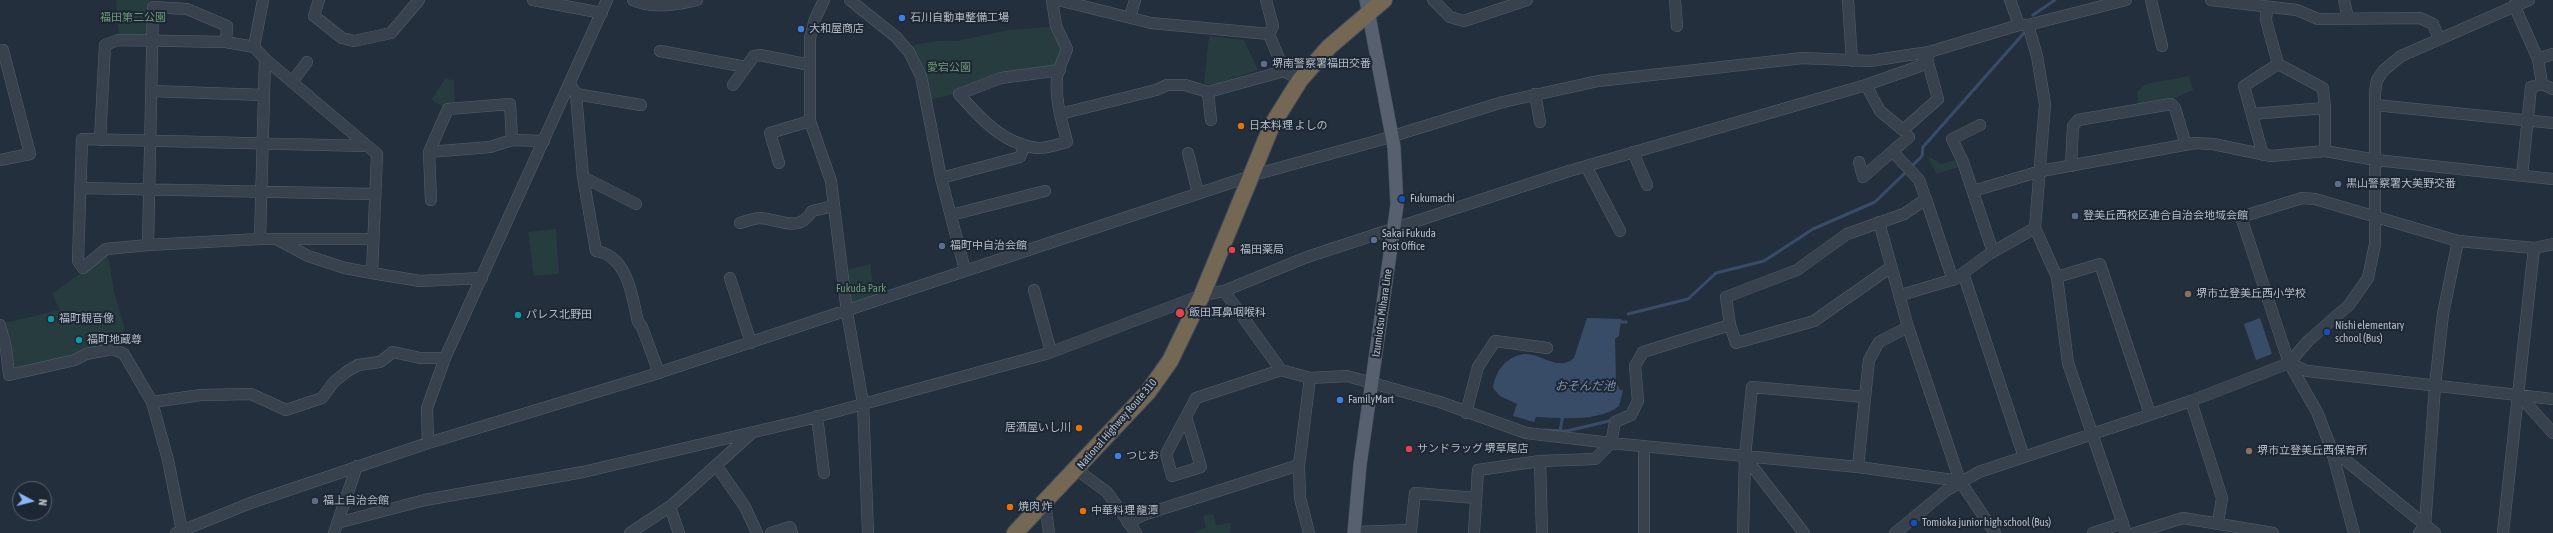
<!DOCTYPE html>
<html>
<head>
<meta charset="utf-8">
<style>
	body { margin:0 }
	#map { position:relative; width:2553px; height:533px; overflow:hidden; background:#242f3e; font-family:"Asap Condensed",sans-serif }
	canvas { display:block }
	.north { position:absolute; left:12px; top:481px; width:40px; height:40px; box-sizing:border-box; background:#1d2633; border:1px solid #59626f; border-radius:50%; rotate:97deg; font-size:11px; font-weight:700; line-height:16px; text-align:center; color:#b4bcc9 }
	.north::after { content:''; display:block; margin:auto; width:14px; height:18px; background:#8ab4f8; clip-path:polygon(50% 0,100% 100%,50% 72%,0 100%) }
</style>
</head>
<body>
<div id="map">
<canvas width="2553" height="533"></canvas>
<div class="north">N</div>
</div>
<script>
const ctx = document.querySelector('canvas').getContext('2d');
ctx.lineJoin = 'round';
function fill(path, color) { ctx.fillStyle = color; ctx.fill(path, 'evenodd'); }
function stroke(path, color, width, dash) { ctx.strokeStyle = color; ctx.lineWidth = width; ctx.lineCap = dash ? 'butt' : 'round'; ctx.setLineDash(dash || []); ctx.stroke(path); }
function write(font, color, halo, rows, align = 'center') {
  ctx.font = font + ' "Asap Condensed","Noto Sans JP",sans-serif'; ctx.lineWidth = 4; ctx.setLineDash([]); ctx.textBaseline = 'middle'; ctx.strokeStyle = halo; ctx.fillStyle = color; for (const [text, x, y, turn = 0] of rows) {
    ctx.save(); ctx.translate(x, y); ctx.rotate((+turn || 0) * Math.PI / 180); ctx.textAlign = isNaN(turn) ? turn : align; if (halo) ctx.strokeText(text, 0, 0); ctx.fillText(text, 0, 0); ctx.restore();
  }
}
const green = new Path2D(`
	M116,0H150L149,37L119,36Z
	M1051,27L1062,49L1056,68L930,100L909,46L937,41H958L1008,30Z
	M1209,36L1244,40L1258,70L1215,84H1204Z
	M2189,76L2193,90L2173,99L2139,105L2137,92L2146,84Z
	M445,79L454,80L455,106L446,108L431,100Z
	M1930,157L1941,164L1956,160L1958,167L1937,174L1928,158Z
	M556,229L559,274L534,276L528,232Z
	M106,255L109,260L114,292L124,325L122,351L14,369L5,323L60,310L52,294Z
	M870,264L875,299L849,304L845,270Z
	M1213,514L1216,525L1231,523L1230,533H1194L1206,527L1203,516Z`);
const water = new Path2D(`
	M1587,318L1621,319L1619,336L1615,339L1616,381L1620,390H1623L1619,406C1600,422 1559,418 1536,417L1534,422L1513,416L1517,404L1500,396L1493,388C1495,371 1507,355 1526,354C1542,354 1559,372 1574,358Z
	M2260,318L2272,354L2256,360L2244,324Z`);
const stream = new Path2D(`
	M2033,15L2055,0
	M1912,166L1922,156L1923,147L2024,33
	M1628,314L1688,299L1716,273L1764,261L1813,229L1875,202L1905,173
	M1618,322H1626
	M1544,430L1567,431L1609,421
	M1560,431L1563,415`);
const minor = new Path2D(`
	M263,0L254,47L265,59L377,154L372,273
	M319,0L314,16L342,38L354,41L391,33L419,0
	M533,0L602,13
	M633,0C653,9 677,5 697,0
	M824,0L815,19L810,38V121L831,181L847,312L863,403L868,533
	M850,0L896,37L909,52L921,76L941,178L965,270
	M1052,0L1056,26L1067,49C1064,58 1057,70 1057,79C1055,101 1062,121 1067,142C1059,144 1046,149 1037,148C1003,144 980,118 959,94L1001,78L1060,70
	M1058,0L1151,23L1269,34L1284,71L1300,80
	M1266,0L1273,26L1269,34
	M1433,0L1450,17L1464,21L1527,0
	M1675,0L1677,26
	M1848,0L1852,61
	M2010,0L2019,25
	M2151,0L2162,46
	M2211,0L2297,10L2318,19L2420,18L2433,24L2439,38
	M2344,0L2348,18
	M2514,5L2538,59L2542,84L2531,87L2522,176
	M2267,7L2266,20L2278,64L2323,88L2325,108V151
	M1130,17L1135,0
	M660,51L746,67
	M2538,59L2553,54
	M292,82L307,62
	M570,83L576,94L583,177L636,204
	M2542,84L2553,89
	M733,85L754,56L760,55L810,65
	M1866,85L1880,111L1903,130L1938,99L1927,59
	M151,91L264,95
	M1208,92L1211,120
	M576,94L641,105
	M1535,94L1540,122
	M2375,105L2553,123
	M1060,114L1156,90L1167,85H1185L1208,92L1284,71
	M2252,114L2325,108
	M1980,125L1952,139L1963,162L1993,252
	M100,140L105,45L118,40L226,42L254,47
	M366,146L82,139L78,261L83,268L106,249L148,245L260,239H373
	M429,152L490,147L512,140L544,141
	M1633,152L1647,185
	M1188,153L1198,193
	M1894,153L1919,180L1926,199
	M2263,155L2244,86L2278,64
	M0,160L30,154L3,50
	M1859,162L1863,177L1909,137
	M779,163L770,133L810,121
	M1586,166L1620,231
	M2071,166L2073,126L2078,120L2171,104L2175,108L2186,145
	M583,177L596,251C628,256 632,296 638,322L642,327L659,373
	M941,178L1020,157L1025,145
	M80,188L374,194
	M1973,191L2041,171L2195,143L2213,144L2271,156L2325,151L2376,160L2553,179
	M431,200L429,152L448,109L510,104L512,140
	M951,215L1045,191
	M1879,222L1908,327L1960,481L1995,533
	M740,223C746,221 755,218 761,218C781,220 799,233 812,211L834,206
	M2035,228L2057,277L2068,363L2126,533
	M260,239L265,59
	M278,240L308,256L345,268L372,273L420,281L482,278
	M148,245L153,7L187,9L227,26L226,42
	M1891,267L1814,321L1736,343L1730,325L1726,297L1797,270L1847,234L1904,214L1926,199L1953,280
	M1963,273L2024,457
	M2057,277L2100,264L2150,414
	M730,278L751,343
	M1034,290L1051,352
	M1224,291L1281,370L1310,378L1347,376L1440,402L1526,433L1611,443L1615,422L1631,415L1638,401L1635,366L1643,352L1730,325
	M1901,295L1955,279L1989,254L2035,228L2045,104L2037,56L2028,25
	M0,325L6,348L9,375L75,360L86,354L113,349L124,354L152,402L168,460L182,531
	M2289,363L2307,371L2553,399
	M2519,395L2553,433
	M2191,401L2222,498L2218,523
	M152,402L201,395L251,394L286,410L322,398L333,383L346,372L358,365L380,362L393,352L420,358H445
	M1466,413L1478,367L1495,341L1547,348
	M817,416L824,473
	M1186,417L1201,467L1172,476L1166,454L1196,398L1281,370
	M428,443L427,408L445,358L607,0
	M1644,447V533
	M2332,449L2435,533
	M1745,457L1804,533
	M1540,461L1542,533
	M716,465L745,507L757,533
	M1858,467L1865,397
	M1077,470L1107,492L1136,533
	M1045,503L1049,533
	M670,507L679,533
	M337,523L425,500L583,472L805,420L1049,353L1202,295L1224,291L1307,257L1569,171L1866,85L1920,66L1927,59L1929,52
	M1128,523L1143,515L1299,465
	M1354,532L1411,530L1415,493L1476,498
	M176,533L253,502L428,443L649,376L1257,174L1380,140L1503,102L1598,81L1803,58L1870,61L1902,56L1929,52L2019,25H2028L2126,0
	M334,533L357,466
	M630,533L672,505L753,432
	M771,533L790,527L792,533
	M1309,533L1300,498L1299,465L1310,378
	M1474,533L1478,470L1540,461L1595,459L1611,443L1858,467L1960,481
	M1743,533L1745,457L1752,387L1865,397L1869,360L1879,342L1908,327
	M1895,533L1947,490L1979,472L2191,401L2289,363L2308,341L2349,305L2368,278L2375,244V92L2377,80L2384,70L2401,56L2529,0
	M2093,533L2123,523
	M2135,533L2183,518L2273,533
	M2354,533L2331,448L2317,412L2289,363L2241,217L2302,198L2315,199L2458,241
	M2419,533L2425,526L2435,386L2443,314L2458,241L2534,248
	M2503,533L2534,248L2553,244`);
const major = new Path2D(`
	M1354,533L1360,465L1397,205L1394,147L1366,0`);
const highway = new Path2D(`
	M1015,533L1148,392L1170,361L1202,295L1272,125L1300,80L1329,47L1384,0`);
const markers = [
	[902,18,4,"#3f7fe0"],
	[801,29,4,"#3f7fe0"],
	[1264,64,4,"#5c6f8a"],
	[1241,126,4,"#e8710a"],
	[2338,184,4,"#5c6f8a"],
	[1402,199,4,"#1a4fb4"],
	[2075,216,4,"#5c6f8a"],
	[1374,240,4,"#5c6f8a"],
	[942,246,4,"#5c6f8a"],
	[1232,250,4,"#e0444e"],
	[2188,294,4,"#8d6e63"],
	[1180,313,5,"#e0444e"],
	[518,315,4,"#0f9aa8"],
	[51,319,4,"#0f9aa8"],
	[2327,332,4,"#1a4fb4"],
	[79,340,4,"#0f9aa8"],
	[1340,400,4,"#3f7fe0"],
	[1079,428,4,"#e8710a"],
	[1409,449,4,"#e0444e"],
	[2249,451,4,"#8d6e63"],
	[1118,456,4,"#3f7fe0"],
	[315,501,4,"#5c6f8a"],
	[1010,507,4,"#e8710a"],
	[1083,511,4,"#e8710a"],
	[1914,523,4,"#1a4fb4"]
];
const parkNames = [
	["福田第二公園",133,18],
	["愛宕公園",949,68],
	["Fukuda Park",861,289]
];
const poiNames = [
	["石川自動車整備工場",910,18],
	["大和屋商店",809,29],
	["堺南警察署福田交番",1272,64],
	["日本料理 よしの",1249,126],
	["黒山警察署大美野交番",2346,184],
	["Fukumachi",1410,199],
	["登美丘西校区連合自治会地域会館",2083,216],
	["Sakai Fukuda",1382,234],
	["Post Office",1382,247],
	["福町中自治会館",950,246],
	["福田薬局",1240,250],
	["堺市立登美丘西小学校",2196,294],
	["飯田耳鼻咽喉科",1189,313],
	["パレス北野田",526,315],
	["福町観音像",59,319],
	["Nishi elementary",2335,326],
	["school (Bus)",2335,339],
	["福町地蔵尊",87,340],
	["FamilyMart",1348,400],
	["居酒屋いし川",1071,428,"right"],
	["サンドラッグ 堺草尾店",1417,449],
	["堺市立登美丘西保育所",2257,451],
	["つじお",1126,456],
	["福上自治会館",323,501],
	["焼肉 炸",1018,507],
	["中華料理 龍潭",1091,511],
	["Tomioka junior high school (Bus)",1922,523]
];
const streetNames = [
	["Izumiotsu Mihara Line",1382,313,-82],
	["National Highway Route 310",1117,424,-49]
];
const waterNames = [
	["おそんだ池",1585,386]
];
fill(green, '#263c3f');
fill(water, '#394c67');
stroke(stream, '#394c67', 3);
stroke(minor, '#565f6c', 12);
stroke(major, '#414a57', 14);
stroke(highway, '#434c59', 18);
stroke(minor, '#38414e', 11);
stroke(major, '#56606e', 13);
stroke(highway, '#746855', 16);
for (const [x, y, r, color] of markers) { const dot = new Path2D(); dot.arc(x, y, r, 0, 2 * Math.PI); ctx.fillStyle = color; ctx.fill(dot); stroke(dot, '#1d2633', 1.5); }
write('11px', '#6b9a76', '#1d2633', parkNames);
write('11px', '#b4bcc9', '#1d2633', poiNames, 'left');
write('11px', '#b4bcc9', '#1d2633', streetNames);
write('italic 12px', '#7c92b1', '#1d2633', waterNames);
</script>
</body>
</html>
